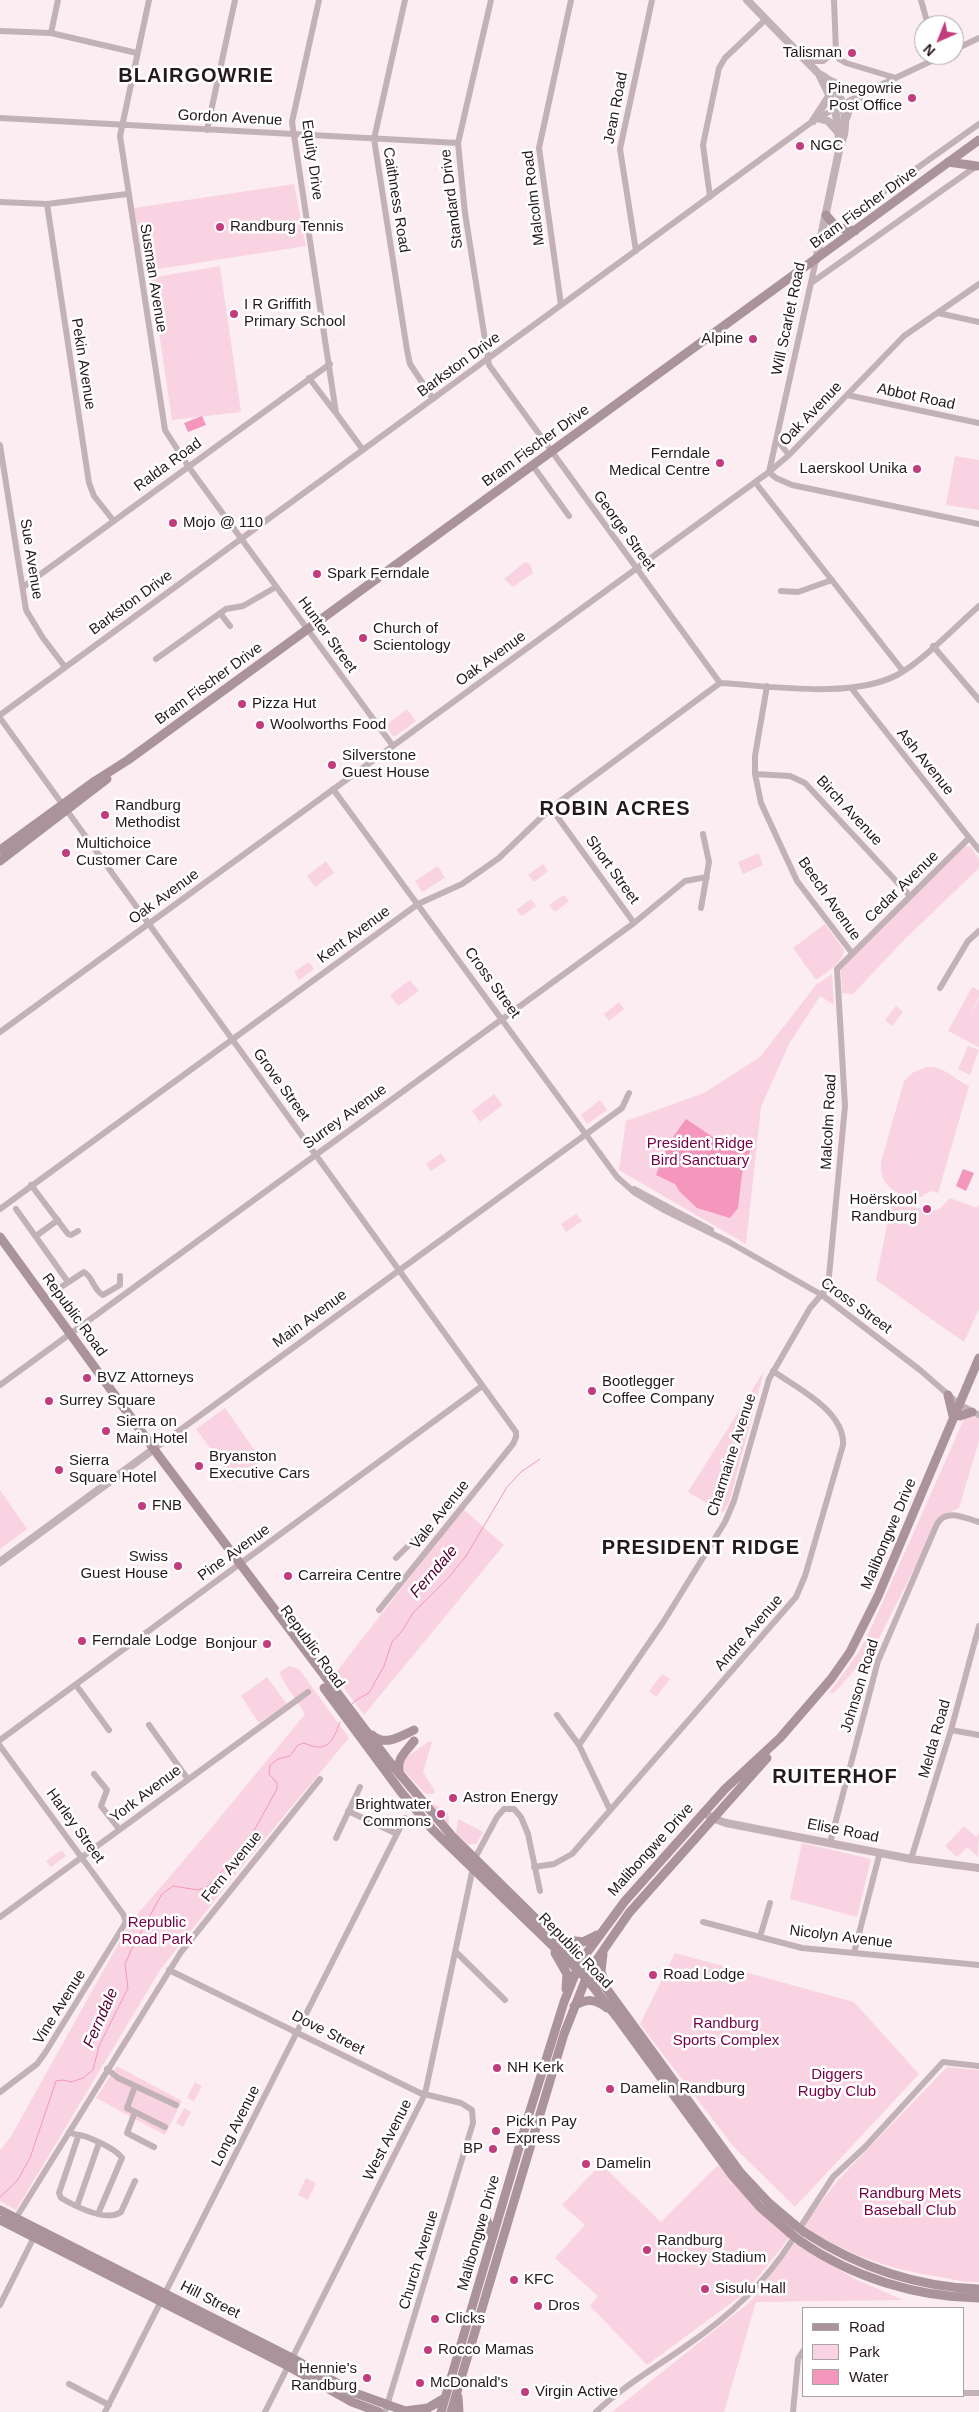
<!DOCTYPE html>
<html>
<head>
<meta charset="utf-8">
<style>
	body { margin:0 }
	#map { position:relative; width:979px; height:2412px; overflow:hidden; background:#fcedf2; font-family:Arial,sans-serif }
	canvas { display:block }
	.legend { position:absolute; left:802px; top:2307px; width:162px; height:90px; box-sizing:border-box; background:#fff; border:1px solid #a8a3a5; margin:0; padding:6px 9px; list-style:none; font-size:15px; color:#26191e }
	.legend li { display:flex; align-items:center; gap:10px; height:25px }
	.legend b { width:25px; border:1px solid #a8a3a5 }
	.north { position:absolute; left:914px; top:15px; width:50px; height:50px; box-sizing:border-box; background:#fff; border:1px solid #a8a3a5; border-radius:50%; rotate:224deg; font-size:14px; font-weight:700; line-height:20px; text-align:center; color:#26191e }
	.north::after { content:''; display:block; margin:auto; width:18px; height:22px; background:#c23c7d; clip-path:polygon(50% 0,100% 100%,50% 72%,0 100%) }
</style>
</head>
<body>
<div id="map">
<canvas width="979" height="2412"></canvas>
<ul class="legend">
<li><b style="height:6px;background:#aa939b"></b>Road</li>
<li><b style="height:14px;background:#f9d3e1"></b>Park</li>
<li><b style="height:14px;background:#f596bc"></b>Water</li>
</ul>
<div class="north">N</div>
</div>
<script>
const ctx = document.querySelector('canvas').getContext('2d');
ctx.lineJoin = 'round';
function fill(path, color) { ctx.fillStyle = color; ctx.fill(path, 'evenodd'); }
function stroke(path, color, width, dash) { ctx.strokeStyle = color; ctx.lineWidth = width; ctx.lineCap = dash ? 'butt' : 'round'; ctx.setLineDash(dash || []); ctx.stroke(path); }
function write(font, color, halo, rows, align = 'center') {
  ctx.font = font + ' Arial,sans-serif'; ctx.lineWidth = 5; ctx.setLineDash([]); ctx.textBaseline = 'middle'; ctx.strokeStyle = halo; ctx.fillStyle = color; for (const [text, x, y, turn = 0] of rows) {
    ctx.save(); ctx.translate(x, y); ctx.rotate((+turn || 0) * Math.PI / 180); ctx.textAlign = isNaN(turn) ? turn : align; if (halo) ctx.strokeText(text, 0, 0); ctx.fillText(text, 0, 0); ctx.restore();
  }
}
const green = new Path2D(`
	M294,184L306,246L145,271L134,208Z
	M220,266L241,412L172,420L151,278Z
	M955,456L979,460V510L946,505Z
	M525,562L530,564L533,573L513,587L504,579Z
	M407,709L416,721L394,737L385,726Z
	M965,846L971,847L979,859V868L904,940L853,994L842,993L841,969Z
	M759,853L763,865L743,874L738,862Z
	M326,861L334,873L315,887L307,876Z
	M543,864L548,871L534,882L528,875Z
	M438,866L445,878L422,892L415,881Z
	M564,895L569,901L555,912L549,905Z
	M531,899L536,906L522,916L516,910Z
	M825,924L844,950C843,963 826,973 816,980L793,948Z
	M309,962L314,969L299,980L294,972Z
	M832,974L834,1005L820,996L789,1044L761,1107L746,1244L619,1170L626,1121L704,1093L760,1057L816,985Z
	M410,980L419,991L398,1006L390,995Z
	M972,987L979,990V997L967,1021L979,999V1047L948,1031Z
	M619,1002L624,1009L609,1021L604,1014Z
	M896,1006L903,1012L892,1026L885,1020Z
	M968,1046L979,1050L970,1075L958,1069Z
	M927,1067C945,1066 953,1079 969,1086L938,1193L931,1191L923,1195V1197C899,1198 879,1188 881,1162L904,1081L912,1073Z
	M494,1094L503,1105L480,1122L472,1111Z
	M600,1100L607,1110L587,1124L581,1115Z
	M441,1153L446,1161L431,1171L426,1164Z
	M950,1198L977,1208L979,1204V1309L964,1342L876,1280L891,1205L939,1210Z
	M576,1214L582,1221L566,1232L561,1224Z
	M764,1371L729,1503L723,1513L688,1492Z
	M225,1408L262,1461L234,1481L196,1429Z
	M968,1416L979,1417V1441L959,1508L947,1514L936,1526L874,1648L834,1693H829L859,1652L872,1626L964,1419Z
	M0,1490L27,1529L0,1549Z
	M463,1509L504,1545L364,1715L334,1675Z
	M289,1666L299,1669L349,1738L233,1877L160,1970L16,2210L0,2201V2150L10,2138L130,1923L208,1832L305,1714C300,1704 280,1680 280,1672Z
	M662,1674L670,1679L656,1697L649,1691Z
	M267,1677L287,1704L259,1723L241,1696Z
	M430,1741L432,1742L423,1772L435,1791L433,1794H426L402,1769L405,1758Z
	M434,1804L448,1813L449,1825L431,1805Z
	M458,1819L483,1832L476,1844H468L456,1833Z
	M964,1826L976,1837L979,1833L978,1857L967,1847L957,1857L945,1846Z
	M802,1843L871,1859L857,1917L790,1899Z
	M62,1850L66,1856L51,1867L46,1861Z
	M675,1953L854,2002L919,2074L795,2207L733,2146L640,2024Z
	M117,2066L182,2101L165,2135L96,2098Z
	M947,2067L979,2070V2282C966,2283 953,2279 940,2277C888,2269 848,2255 803,2226L838,2180Z
	M195,2082L202,2086L194,2101L187,2098Z
	M184,2108L191,2112L183,2127L176,2123Z
	M601,2164L661,2222L718,2165L789,2238L746,2292L647,2365L590,2306L598,2296L555,2258L585,2225L562,2205Z
	M306,2178L316,2183L308,2200L298,2195Z
	M794,2243L853,2278L903,2300L756,2302L724,2412H612L750,2302Z`);
const water = new Path2D(`
	M202,416L206,425L188,432L184,423Z
	M686,1119L716,1139L753,1142L742,1174L738,1208L730,1218L697,1208L679,1191L675,1184L656,1175L668,1144Z
	M963,1169L974,1173L966,1191L956,1186Z`);
const stream = new Path2D(`
	M352,1704L356,1700L369,1693L384,1666L392,1642L402,1631L413,1613L449,1577L466,1556L507,1487L521,1472L540,1459
	M0,2197L17,2181L30,2158L56,2081L63,2080L71,2082L83,2078L93,2070L99,2046L128,1988L125,1964L132,1948L162,1894L173,1886L198,1890L207,1887L245,1847L277,1789V1783L269,1774L270,1765L278,1759L290,1756L298,1745L304,1743C328,1754 333,1741 340,1722`);
const minor = new Path2D(`
	M149,0L120,136L165,430L188,466L393,746
	M319,0L292,122L336,413L363,450
	M405,0L374,139L407,350L410,364L433,399
	M491,0L458,143L465,213L489,365L720,683
	M834,0L836,51L839,59L846,63L896,78
	M921,0L928,25
	M0,31L51,33L137,53
	M51,33L58,0
	M954,50L979,38
	M807,61H823L836,51
	M870,90L944,55
	M0,118L458,143
	M207,130L235,0
	M710,197L703,145L719,68L725,58L766,19
	M0,202L47,204L127,194
	M868,203L979,124
	M47,204L89,483L94,496L113,520
	M636,251L620,149L652,0
	M816,260L769,472L776,478L792,485L979,524
	M811,283L978,165
	M561,305L539,148L571,0
	M938,313L979,322
	M309,378L335,412
	M847,395L979,423
	M777,440L789,455
	M0,445L26,610L43,638L65,667
	M533,466L569,516
	M755,482L903,671
	M23,587L330,364
	M781,591L798,592L832,580
	M220,613L230,626
	M933,646L979,700
	M156,659L226,609L243,606L276,587
	M720,683C772,686 851,699 897,675C922,662 957,625 979,606
	M767,686L755,756V774L761,803L797,881L852,953
	M852,689L979,850
	M0,715L813,121L861,94
	M0,718L516,1432V1437L513,1444L379,1610
	M755,774L790,776L805,783L910,896
	M333,789L617,1177L635,1193L662,1209L729,1242L822,1295L920,1370L959,1404L979,1415
	M551,808L634,923
	M701,908L709,862L703,834
	M940,988L968,941L979,931
	M0,1032L769,472L789,455L904,336L979,284
	M31,1185L68,1234L71,1235L78,1231
	M634,1189L711,1230
	M0,1209L418,904L462,884L499,858L551,808L720,683
	M16,1209L68,1282
	M36,1236L58,1220
	M55,1291L84,1272C93,1277 94,1291 103,1295L120,1285V1276
	M0,1385L634,923L685,881L707,877
	M154,1449L622,1108L629,1093
	M396,1558L420,1534L427,1533
	M76,1685L109,1730
	M557,1715L579,1745L610,1810
	M149,1725L187,1778
	M951,1730L979,1735
	M0,1740L482,1386
	M579,1745L664,1621L725,1522L734,1501L769,1379L810,1308L828,1287L845,1106L837,969L969,838
	M0,1746L123,1914L126,1922L45,2053L37,2064L0,2092
	M94,1774L107,1790L101,1806L119,1829
	M348,1811L397,1834
	M336,1838L360,1787
	M830,1843L878,1661L937,1524C946,1508 965,1518 979,1522
	M911,1859L951,1730L979,1626
	M534,1867L554,1864L572,1854L796,1597L805,1576L843,1445C845,1411 797,1388 773,1371
	M0,1917L308,1692
	M703,1922L802,1948L979,1965
	M760,1937L770,1903
	M456,1952L505,2000
	M854,1953L880,1852
	M169,1970L420,2093L461,2103L472,2110L473,2123L385,2412
	M107,2069L118,2078L176,2105
	M135,2086L127,2108L165,2127
	M135,2112L127,2133L154,2147
	M69,2132C76,2136 80,2134 87,2137C97,2141 116,2149 122,2158L98,2214
	M78,2137L59,2193L61,2198C75,2206 106,2223 121,2212L135,2181
	M77,2206L99,2143
	M17,2222L16,2218L34,2189L181,1952L320,1779
	M803,2223L833,2177L865,2147L943,2062L979,2066
	M0,2305L34,2237
	M69,2384L109,2405
	M963,2393H979
	M105,2412L405,1818
	M265,2412L425,2094L475,1858L497,1817L504,1809H514L521,1817L528,1834L540,1891
	M596,2412C623,2386 655,2368 686,2346C727,2318 764,2284 791,2242
	M793,2412L798,2359L803,2351`);
const tertiary = new Path2D(`
	M747,0L819,74L835,107L840,146
	M829,80L847,89H873
	M817,118L828,121L838,132
	M846,119L849,110L862,94
	M813,121L830,95
	M816,260L840,146C851,123 843,85 819,74
	M0,1562L154,1449
	M704,1812L712,1818L726,1823L911,1859L979,1868`);
const secondary = new Path2D(`
	M948,162L977,166
	M826,215L836,227L855,231
	M0,850L95,781L128,760L979,140
	M0,861L107,779
	M0,1237L159,1456L388,1760L451,1835L606,1988L740,2172L769,2203L795,2225
	M948,1395L953,1416
	M960,1416L972,1412
	M324,1688L401,1792L433,1830L586,1978L619,2020L732,2175L760,2207L790,2233
	M372,1735C385,1747 401,1736 414,1730
	M400,1775C395,1759 405,1753 414,1741
	M560,1939L583,1942L597,1935
	M555,1953L567,1974L566,1989
	M603,1954L601,1971L605,1985
	M574,2006C587,1998 595,1999 607,2008
	M0,2210L292,2358L355,2393L408,2412
	M486,2218L492,2236
	M0,2220L288,2366L352,2402L379,2412
	M804,2232C858,2267 915,2287 979,2289
	M800,2241C852,2277 915,2297 979,2298
	M458,2397L459,2412
	M405,2411L428,2408L445,2398
	M441,2412L529,2114L564,2002L580,1962L625,1901L725,1789L780,1738L831,1679L850,1652L878,1596L979,1358
	M451,2412L564,2034L589,1971L629,1913L767,1758`);
const secondaryBridge = new Path2D(`
	M795,2225L804,2232
	M790,2233L800,2241`);
const markers = [
	[852,53,5,"#c23c7d"],
	[912,98,5,"#c23c7d"],
	[800,146,5,"#c23c7d"],
	[220,227,5,"#c23c7d"],
	[234,314,5,"#c23c7d"],
	[753,339,5,"#c23c7d"],
	[720,463,5,"#c23c7d"],
	[917,469,5,"#c23c7d"],
	[173,523,5,"#c23c7d"],
	[317,574,5,"#c23c7d"],
	[363,638,5,"#c23c7d"],
	[242,704,5,"#c23c7d"],
	[260,725,5,"#c23c7d"],
	[332,765,5,"#c23c7d"],
	[105,815,5,"#c23c7d"],
	[66,853,5,"#c23c7d"],
	[927,1209,5,"#c23c7d"],
	[87,1378,5,"#c23c7d"],
	[592,1391,5,"#c23c7d"],
	[49,1401,5,"#c23c7d"],
	[106,1431,5,"#c23c7d"],
	[199,1466,5,"#c23c7d"],
	[59,1470,5,"#c23c7d"],
	[142,1506,5,"#c23c7d"],
	[178,1566,5,"#c23c7d"],
	[288,1576,5,"#c23c7d"],
	[82,1641,5,"#c23c7d"],
	[267,1644,5,"#c23c7d"],
	[453,1798,5,"#c23c7d"],
	[441,1814,5,"#c23c7d"],
	[653,1975,5,"#c23c7d"],
	[497,2068,5,"#c23c7d"],
	[610,2089,5,"#c23c7d"],
	[496,2131,5,"#c23c7d"],
	[493,2149,5,"#c23c7d"],
	[586,2164,5,"#c23c7d"],
	[647,2250,5,"#c23c7d"],
	[514,2280,5,"#c23c7d"],
	[705,2289,5,"#c23c7d"],
	[538,2306,5,"#c23c7d"],
	[435,2319,5,"#c23c7d"],
	[428,2350,5,"#c23c7d"],
	[367,2378,5,"#c23c7d"],
	[420,2383,5,"#c23c7d"],
	[525,2392,5,"#c23c7d"]
];
const poiNames = [
	["Talisman",842,53,"right"],
	["Pinegowrie",902,89,"right"],
	["Post Office",902,106,"right"],
	["NGC",810,146],
	["Randburg Tennis",230,227],
	["I R Griffith",244,305],
	["Primary School",244,322],
	["Alpine",743,339,"right"],
	["Ferndale",710,454,"right"],
	["Medical Centre",710,471,"right"],
	["Laerskool Unika",907,469,"right"],
	["Mojo @ 110",183,523],
	["Spark Ferndale",327,574],
	["Church of",373,629],
	["Scientology",373,646],
	["Pizza Hut",252,704],
	["Woolworths Food",270,725],
	["Silverstone",342,756],
	["Guest House",342,773],
	["Randburg",115,806],
	["Methodist",115,823],
	["Multichoice",76,844],
	["Customer Care",76,861],
	["Hoërskool",917,1200,"right"],
	["Randburg",917,1217,"right"],
	["BVZ Attorneys",97,1378],
	["Bootlegger",602,1382],
	["Coffee Company",602,1399],
	["Surrey Square",59,1401],
	["Sierra on",116,1422],
	["Main Hotel",116,1439],
	["Bryanston",209,1457],
	["Executive Cars",209,1474],
	["Sierra",69,1461],
	["Square Hotel",69,1478],
	["FNB",152,1506],
	["Swiss",168,1557,"right"],
	["Guest House",168,1574,"right"],
	["Carreira Centre",298,1576],
	["Ferndale Lodge",92,1641],
	["Bonjour",257,1644,"right"],
	["Astron Energy",463,1798],
	["Brightwater",431,1805,"right"],
	["Commons",431,1822,"right"],
	["Road Lodge",663,1975],
	["NH Kerk",507,2068],
	["Damelin Randburg",620,2089],
	["Pick n Pay",506,2122],
	["Express",506,2139],
	["BP",483,2149,"right"],
	["Damelin",596,2164],
	["Randburg",657,2241],
	["Hockey Stadium",657,2258],
	["KFC",524,2280],
	["Sisulu Hall",715,2289],
	["Dros",548,2306],
	["Clicks",445,2319],
	["Rocco Mamas",438,2350],
	["Hennie's",357,2369,"right"],
	["Randburg",357,2386,"right"],
	["McDonald's",430,2383],
	["Virgin Active",535,2392]
];
const streetNames = [
	["Jean Road",616,108,-79],
	["Gordon Avenue",230,118,3],
	["Equity Drive",312,160,82],
	["Malcolm Road",534,198,-97],
	["Standard Drive",452,199,-97],
	["Caithness Road",396,200,81],
	["Bram Fischer Drive",864,208,-36],
	["Susman Avenue",153,278,81],
	["Will Scarlet Road",789,319,-78],
	["Pekin Avenue",83,364,81],
	["Barkston Drive",459,365,-36],
	["Abbot Road",916,397,12],
	["Oak Avenue",811,414,-46],
	["Bram Fischer Drive",536,446,-36],
	["Ralda Road",168,465,-36],
	["George Street",624,531,54],
	["Sue Avenue",31,559,81],
	["Barkston Drive",131,603,-36],
	["Hunter Street",327,635,54],
	["Oak Avenue",491,659,-36],
	["Bram Fischer Drive",209,684,-36],
	["Ash Avenue",925,762,51],
	["Birch Avenue",849,811,47],
	["Short Street",612,870,54],
	["Cedar Avenue",902,887,-44],
	["Oak Avenue",164,897,-36],
	["Beech Avenue",829,899,55],
	["Kent Avenue",354,935,-36],
	["Cross Street",492,983,54],
	["Grove Street",281,1085,54],
	["Surrey Avenue",345,1117,-36],
	["Malcolm Road",829,1122,-87],
	["Cross Street",856,1306,36],
	["Republic Road",74,1315,54],
	["Main Avenue",310,1319,-36],
	["Charmaine Avenue",732,1455,-72],
	["Vale Avenue",440,1515,-51],
	["Malibongwe Drive",889,1534,-67],
	["Pine Avenue",234,1553,-36],
	["Andre Avenue",749,1633,-49],
	["Republic Road",312,1647,54],
	["Johnson Road",860,1686,-73],
	["Melda Road",935,1739,-74],
	["York Avenue",146,1794,-37],
	["Harley Street",75,1826,54],
	["Elise Road",843,1831,11],
	["Malibongwe Drive",651,1850,-48],
	["Fern Avenue",232,1867,-51],
	["Nicolyn Avenue",841,1937,7],
	["Republic Road",575,1951,46],
	["Vine Avenue",60,2007,-58],
	["Dove Street",328,2033,27],
	["Long Avenue",236,2126,-63],
	["West Avenue",388,2140,-63],
	["Malibongwe Drive",479,2233,-74],
	["Church Avenue",419,2260,-73],
	["Hill Street",210,2300,27]
];
const parkNames = [
	["President Ridge",700,1144],
	["Bird Sanctuary",700,1161],
	["Republic",157,1923],
	["Road Park",157,1940],
	["Randburg",726,2024],
	["Sports Complex",726,2041],
	["Diggers",837,2075],
	["Rugby Club",837,2092],
	["Randburg Mets",910,2194],
	["Baseball Club",910,2211]
];
const waterNames = [
	["Ferndale",434,1572,-49],
	["Ferndale",101,2018,-66]
];
const districtNames = [
	["BLAIRGOWRIE",196,76],
	["ROBIN ACRES",615,809],
	["PRESIDENT RIDGE",701,1548],
	["RUITERHOF",835,1777]
];
fill(green, '#f9d3e1');
fill(water, '#f596bc');
stroke(stream, '#f596bc', 1);
stroke(minor, '#c2b2b8', 6);
stroke(tertiary, '#c2b2b8', 8);
stroke(secondary, '#aa939b', 9);
stroke(secondaryBridge, '#aa939b', 9);
for (const [x, y, r, color] of markers) { const dot = new Path2D(); dot.arc(x, y, r, 0, 2 * Math.PI); ctx.fillStyle = color; ctx.fill(dot); stroke(dot, '#fff', 2); }
write('15px', '#26191e', '#fff', poiNames, 'left');
write('15px', '#26191e', '#fff', streetNames);
write('15px', '#770145', '#fff', parkNames);
write('italic 16px', '#580232', '#fff', waterNames);
ctx.letterSpacing = '1px';
write('bold 20px', '#26191e', '#fff', districtNames);
ctx.letterSpacing = '0px';
</script>
</body>
</html>
